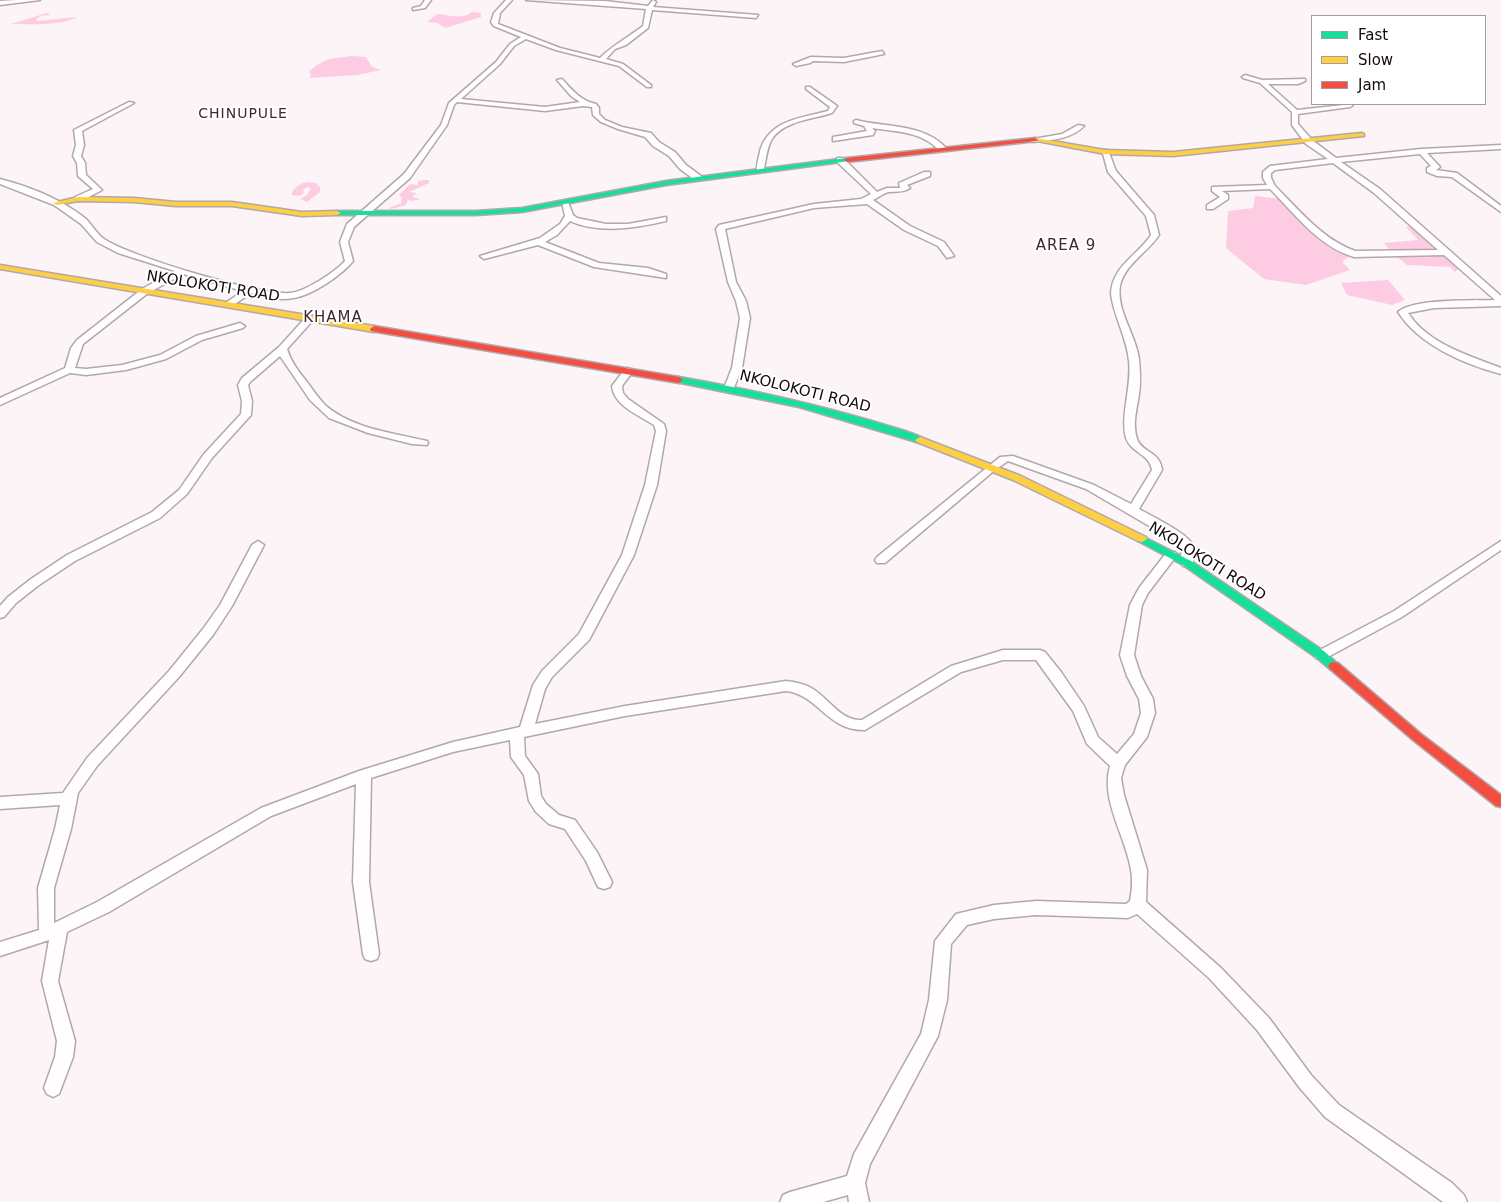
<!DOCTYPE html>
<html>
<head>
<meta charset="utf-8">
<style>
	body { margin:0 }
	#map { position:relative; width:1501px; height:1202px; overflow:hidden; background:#fcf4f7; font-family:"DejaVu Sans",sans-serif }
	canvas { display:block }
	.legend { position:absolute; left:1311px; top:15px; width:175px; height:90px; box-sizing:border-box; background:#fff; border:1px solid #a19d9f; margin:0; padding:6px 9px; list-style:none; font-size:15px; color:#14090e }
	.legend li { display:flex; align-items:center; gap:10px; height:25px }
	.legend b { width:25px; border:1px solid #a19d9f }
</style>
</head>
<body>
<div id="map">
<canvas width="1501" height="1202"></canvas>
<ul class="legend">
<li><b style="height:6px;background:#16e098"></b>Fast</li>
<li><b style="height:6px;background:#ffcf43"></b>Slow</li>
<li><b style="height:6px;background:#f24e42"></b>Jam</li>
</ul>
</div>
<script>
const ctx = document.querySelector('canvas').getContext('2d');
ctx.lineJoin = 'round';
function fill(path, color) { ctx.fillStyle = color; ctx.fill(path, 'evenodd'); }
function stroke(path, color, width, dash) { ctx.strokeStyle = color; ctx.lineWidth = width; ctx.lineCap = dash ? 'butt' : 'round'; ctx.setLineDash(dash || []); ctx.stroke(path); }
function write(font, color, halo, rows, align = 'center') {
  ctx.font = font + ' "DejaVu Sans",sans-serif'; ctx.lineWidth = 4; ctx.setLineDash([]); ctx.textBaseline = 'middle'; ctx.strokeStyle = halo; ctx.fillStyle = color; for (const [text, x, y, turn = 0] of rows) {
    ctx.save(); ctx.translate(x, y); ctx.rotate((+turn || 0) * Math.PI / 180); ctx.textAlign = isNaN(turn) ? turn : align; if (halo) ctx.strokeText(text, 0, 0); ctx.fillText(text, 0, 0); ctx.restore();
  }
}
const green = new Path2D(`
	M472,12L481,13V17L445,28L437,23L427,22L437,14C448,15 463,20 472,12Z
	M47,13L50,15L41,16L36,19L37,21L77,17C63,26 27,24 11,24Z
	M353,56L366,57L372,67L381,70L357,75L310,78L311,74L309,72C322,58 335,58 353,56Z
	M423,180H429V183L409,192L416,193L412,197L421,199L412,201L408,200L406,205L391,209L389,208L401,203L402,198L399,195L410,184L418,185V181Z
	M307,182L316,183L320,187V192L307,202L300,199L307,195L311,188L307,187L303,190L304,193L299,196L291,195C294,187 299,184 307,182Z
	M1255,196L1282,199L1323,240L1351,255L1342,262L1350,270L1306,285L1264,279L1226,248L1228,211L1253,208Z
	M1414,226L1440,250L1391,252L1384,243L1418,240L1406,227Z
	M1445,254L1460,268L1455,272L1450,267L1407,265L1395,255Z
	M1388,280L1405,300L1392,305L1347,295L1341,283Z`);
const street = new Path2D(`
	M16,0H40L0,5V1Z
	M425,0H431L425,8L413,10V8L421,6Z
	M506,0H512L500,13L498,24L560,48L600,58C613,45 629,37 643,26L646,9L526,0L605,1L648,6L653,0L656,2L653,7L758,15L756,18L652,10L648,28L626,45L615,49L606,59L623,64L651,85V87H647L619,66L556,50L526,39L514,46L500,64L461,99L545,107L580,102L571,96L557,80L562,79C572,90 581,101 596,104L599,108V114L605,120L622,127L651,133L659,142L675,152L686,165L701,176V180H695L680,169L669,156L653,146L645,137L618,129L601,122L593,115L592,107L583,106L545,111L457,102L454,105L447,125L410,178L354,227L348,242L353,261C342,275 312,295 294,298C280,301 265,297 251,293L230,307L227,306V302L243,291L183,274L148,293L83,344L75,368L86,369L122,365L160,355L196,336L240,323L245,326L243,328L202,340L166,359L126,370L86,375L70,373L0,405V398L65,368L71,348L77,340L142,289L175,271L118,253L97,242L81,224L54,205L0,184V179C31,187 61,199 86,219C92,225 97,234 104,239C128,256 261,296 290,293C305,292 335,272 345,261L340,242L347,224L404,174L441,125L449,103L496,62L510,44L521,37L494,26L491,22L494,13Z
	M882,51L884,54L844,62L813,61L810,63L796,66L793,64L811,57L844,58Z
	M1245,75L1262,80L1305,79V81L1298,84H1268L1297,110L1353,104L1352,106L1350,107L1298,114V124L1312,140L1336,158L1421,149L1501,145V149L1427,153L1440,167L1436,170L1457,173L1501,206V212L1452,177L1437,176L1427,172V168L1431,166L1420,154L1341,162L1380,189L1501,296V306L1434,308L1408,313C1428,344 1468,355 1501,368V374C1464,364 1419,345 1398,312C1414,298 1473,301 1495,300L1444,255L1354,257C1319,247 1295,214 1270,189L1222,191L1228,195V199L1213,209H1207V205L1220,197L1212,191V187L1267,185L1263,178V172L1270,166L1328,159L1306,144L1292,125V112L1260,83L1243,78L1242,77ZM1333,163L1374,193L1438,250L1355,251C1322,239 1299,210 1275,186L1271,178V173L1275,170Z
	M806,87H810L837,106L832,113C814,119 783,121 772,139C767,147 766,159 764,169L757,171C756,165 759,158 760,151C769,120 801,118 828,111L830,107L806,89Z
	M129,102L134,103L82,131L84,145L81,156L85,163L86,175L102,190L81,201H75V197L93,189L78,176L77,163L73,156L76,145L74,130Z
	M856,120C886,128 924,123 947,149L940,151C921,131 898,132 872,128L875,131L873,135L833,141V137L867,131L864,126L854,123V121Z
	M1078,125L1084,126C1070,140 1050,140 1032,142L1028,140L1062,134Z
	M1102,150H1108L1116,171L1154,215L1159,235C1148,252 1124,265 1120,286C1116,310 1136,335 1139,359C1140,371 1141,382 1139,394C1137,409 1132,423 1137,439C1142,453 1160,451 1162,470L1139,509C1151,516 1190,534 1194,547C1195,552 1194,561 1191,566H1183C1178,559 1184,551 1180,544L1086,489L1008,461L996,469L885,563H877L875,560L877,557L1000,457L1013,456L1094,485L1131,504L1152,470C1150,454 1131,453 1126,438C1120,416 1132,386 1129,361C1127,338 1114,317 1111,294C1112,266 1137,256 1151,235L1146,216L1108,172Z
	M837,158H843L877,192L887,188H900L899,183L924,172H930V176L907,185L910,188C903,193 897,191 889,192C883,193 878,198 873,200L910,226L944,242L954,256L947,258L938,246L904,230L867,204L814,208L725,229L736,282L746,301L750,318L742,368L733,390H725L724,388L732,368L740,318L736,301L728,282L716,229L719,225L814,204L861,199L871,194L837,162Z
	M562,202H568L573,215L577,218L606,224H628L666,217V221C635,228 600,234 570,221L557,235L545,242L599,263L648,268L666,274V278L594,267L538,245L484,259L480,256L540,238L560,224L565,216Z
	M310,315L315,318L287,349C291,362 299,372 307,382C313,390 319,399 326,406C353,429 394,433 427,441L428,443L427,445L412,444L368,433L329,418L310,400L280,356L250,382L248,385L252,401L251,415L212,458L187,494L160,518L75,561L39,585L16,603L4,617L0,618V606L8,597L31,579L67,555L152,512L179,490L204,454L241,414L242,401L238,385L242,378L279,347L307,316Z
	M628,368L633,371L622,386L623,393L628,399L664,424L666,431L657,485L634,555L589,640L552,677L545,689L535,724L625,706L786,681C795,682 805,684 813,689C830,700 841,721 862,720L951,666L1003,650H1040L1045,652L1061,672L1084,706L1098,737L1117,754L1134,734L1141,713L1139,699L1127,676L1120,655L1130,605L1139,588L1167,552H1175L1177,555L1148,593L1142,605L1134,655L1141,676L1153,699L1155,713L1147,737L1125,765L1121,778L1124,795L1147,870L1146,902L1221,968L1269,1018L1311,1075L1339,1105L1452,1183L1464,1195L1467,1202H1443L1325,1117L1299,1087L1257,1030L1209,978L1137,914L1128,918L1036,915L994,919L967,925L951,944L947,1000L938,1036L870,1164L865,1183L869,1202H849L848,1195L823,1202H780L783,1195L790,1192L847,1176L854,1154L921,1034L929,1000L935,941L956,914L994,905L1036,901L1126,904L1130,901C1132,891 1133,881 1131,870C1126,837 1100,800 1110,766L1087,744L1073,711L1036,660H1003L961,672L865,730C827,731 819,695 786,691L625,716L524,737L525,756L538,774L541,796L546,804L559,815L575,820L597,852L612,882L610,887L604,889L598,887L586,861L565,829L549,824L536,812L529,801L524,775L511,757L510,740L453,752L371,778L369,882L379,954L377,959L371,961L365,959L363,954L353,882L356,784L271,816L109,912L67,932L58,981L75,1041L73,1057L59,1094L53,1097L47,1094L44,1088L55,1057L57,1041L42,981L49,940L0,956V942L39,930L38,888L55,829L60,805L0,809V797L63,793L87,758L169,671L203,629L220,605L252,545L258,541L264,545L232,606L213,635L179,677L97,766L78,793L71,829L54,888V923L97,902L261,808L359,771L453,742L520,727L533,685L542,671L579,634L622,555L645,485L656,431L654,425C639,415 614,406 612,386L625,369Z
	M1501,541V550L1402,617L1326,658H1316L1314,655L1316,652L1394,611Z`);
const fast = new Path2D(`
	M847,158L850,160L849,161L666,185L522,212L476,215H337L333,213L337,211H476L522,208L666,181Z
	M679,377C748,389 815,404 882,424C893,428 917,433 925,440L920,443L799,407L676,382V378Z
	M1142,536L1191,561L1325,652L1340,666L1338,669H1330L1317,658L1183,565L1138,541L1137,539Z`);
const slow = new Path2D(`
	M1362,133L1364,134V136L1173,156L1105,154L1032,140L1035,138L1105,150L1173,152Z
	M78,197L134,198L176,202H232L302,212L337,211L341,213L337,215L302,216L232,206H176L134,202L78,201L57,205L53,203Z
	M0,265L374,326L378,329L374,332L0,269Z
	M920,437L1021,476L1146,537L1147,539L1142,542L1138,541L1013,480L917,442L915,440Z`);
const jam = new Path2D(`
	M1035,138L1038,140L1037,141L847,162L844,160L847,158Z
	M374,326L679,377L683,380L679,383L371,331L370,329Z
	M1334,662L1338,663L1421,734L1501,795V807L1496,806L1413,740L1330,669L1328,666L1330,663Z`);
const farNeighbourhoodnames = [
	["CHINUPULE",243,114]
];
const farQuarternames = [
	["AREA 9",1066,246],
	["KHAMA",333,318]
];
const streetNames = [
	["NKOLOKOTI ROAD",213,287,9],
	["NKOLOKOTI ROAD",805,392,14],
	["NKOLOKOTI ROAD",1207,562,32]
];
fill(green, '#fdcce3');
stroke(street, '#b1a8ac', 3);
stroke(fast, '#b1a8ac', 3);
stroke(slow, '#b1a8ac', 3);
stroke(jam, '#b1a8ac', 3);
fill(street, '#fffdfe');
fill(fast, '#16e098');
fill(slow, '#ffcf43');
fill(jam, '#f24e42');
ctx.letterSpacing = '1px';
write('14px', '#402633', '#fff', farNeighbourhoodnames);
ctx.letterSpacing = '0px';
ctx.letterSpacing = '1px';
write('15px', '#402633', '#fff', farQuarternames);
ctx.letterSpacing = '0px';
write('15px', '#14090e', '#fff', streetNames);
</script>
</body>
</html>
